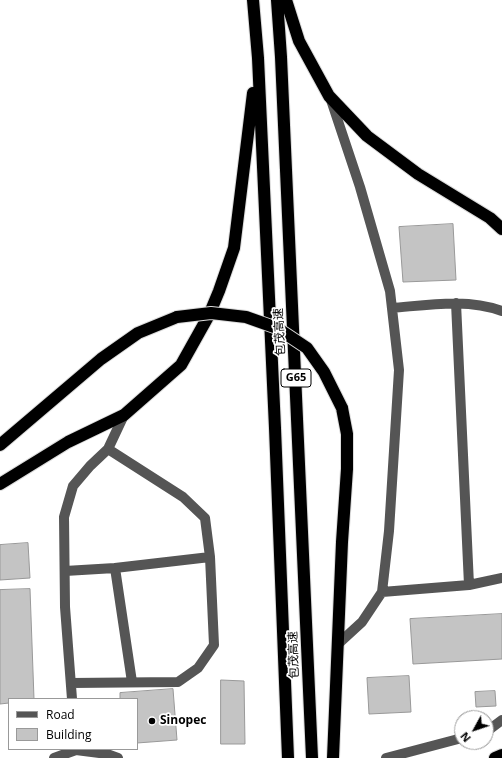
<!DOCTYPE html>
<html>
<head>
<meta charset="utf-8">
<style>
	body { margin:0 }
	#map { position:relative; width:502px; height:758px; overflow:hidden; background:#fff; font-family:"Open Sans",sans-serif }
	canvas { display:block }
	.legend { position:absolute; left:8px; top:698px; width:130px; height:52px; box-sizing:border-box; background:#fff; border:1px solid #999; margin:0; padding:5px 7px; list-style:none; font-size:12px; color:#000 }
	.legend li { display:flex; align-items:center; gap:8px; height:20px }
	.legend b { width:20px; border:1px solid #999 }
	.north { position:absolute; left:454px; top:710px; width:40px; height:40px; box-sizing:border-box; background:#fff; border:1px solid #999; border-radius:50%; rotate:230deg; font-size:11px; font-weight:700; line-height:16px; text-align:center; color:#000 }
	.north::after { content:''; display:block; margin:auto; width:14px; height:18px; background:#000; clip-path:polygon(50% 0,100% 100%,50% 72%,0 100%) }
</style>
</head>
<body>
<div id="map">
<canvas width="502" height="758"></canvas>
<ul class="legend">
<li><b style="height:5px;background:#555"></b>Road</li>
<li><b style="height:11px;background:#c4c4c4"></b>Building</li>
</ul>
<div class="north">N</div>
</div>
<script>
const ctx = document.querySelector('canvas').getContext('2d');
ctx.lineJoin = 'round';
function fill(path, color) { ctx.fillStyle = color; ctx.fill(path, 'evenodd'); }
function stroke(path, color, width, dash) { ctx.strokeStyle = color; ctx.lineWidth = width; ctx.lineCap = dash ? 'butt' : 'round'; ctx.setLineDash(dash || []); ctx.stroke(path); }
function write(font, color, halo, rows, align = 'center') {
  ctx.font = font + ' "Open Sans","Noto Sans SC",sans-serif'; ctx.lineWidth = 3.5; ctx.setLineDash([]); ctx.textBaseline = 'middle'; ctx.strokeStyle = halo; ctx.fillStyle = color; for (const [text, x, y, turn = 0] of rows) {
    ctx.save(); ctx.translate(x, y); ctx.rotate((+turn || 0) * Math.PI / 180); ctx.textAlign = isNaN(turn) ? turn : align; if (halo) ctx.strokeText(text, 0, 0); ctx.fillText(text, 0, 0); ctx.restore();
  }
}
const building = new Path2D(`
	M453,224L456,280L403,282L399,227Z
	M28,543L30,578L0,580V545Z
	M30,589L34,699H9V703L0,704V590Z
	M502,614V659L413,664L410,619Z
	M409,676L411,712L369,714L367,678Z
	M221,680L244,681L245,744H221Z
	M173,689L177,740L137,743V699H120V693Z
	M495,691L496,706L476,707L475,692Z`);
const minor = new Path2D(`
	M330,97L360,187L390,291L399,370L389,531L382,592L362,622L338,644
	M456,303L469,585
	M392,308C428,305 467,298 502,311
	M115,568L132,682
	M65,571L115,568L210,557
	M382,592L469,585L502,578
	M71,683L178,682L198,668L214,645L210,557L205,518L183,497L108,449
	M72,699L65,607L64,517L73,486L90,466L108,449L124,415
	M486,732L502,720
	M54,758L76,750L107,754L118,758
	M386,758L462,738`);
const highway = new Path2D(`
	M253,0L258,58L275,428L288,758
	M277,0L281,57L312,758
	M286,0L299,41L329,96L367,136L418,174L490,218L502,229
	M0,445L101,359L138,333L177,317
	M0,484L68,442L124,415L181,365L209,315L219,291L234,248L253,93
	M333,758L342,542L347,469V434L342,408
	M495,758L502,755`);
const highwayBridge = new Path2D(`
	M177,317L211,313L246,317L277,328L307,348L324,372L342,408`);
const markers = [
	[152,721,4,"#000"]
];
const shields = [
	[296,378,30]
];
const shieldNames = [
	["G65",296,378]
];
const streetNames = [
	["包茂高速",280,332,-93],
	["包茂高速",294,655,-92]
];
const poiNames = [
	["Sinopec",160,721]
];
fill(building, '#c4c4c4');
stroke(building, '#999', 1);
stroke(highway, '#dbdbdb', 14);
stroke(minor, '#555', 10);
stroke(highway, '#000', 12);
stroke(highwayBridge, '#dbdbdb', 14, []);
stroke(highwayBridge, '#000', 12);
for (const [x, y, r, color] of markers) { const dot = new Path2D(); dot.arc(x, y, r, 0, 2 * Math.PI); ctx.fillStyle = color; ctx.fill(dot); stroke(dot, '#fff', 1.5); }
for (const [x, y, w] of shields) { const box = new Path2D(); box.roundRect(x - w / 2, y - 9, w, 18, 3); ctx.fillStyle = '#fff'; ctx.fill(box); stroke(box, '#000', 1); }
write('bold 11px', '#000', null, shieldNames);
write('12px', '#000', '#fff', streetNames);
write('bold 12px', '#000', '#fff', poiNames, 'left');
</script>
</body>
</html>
